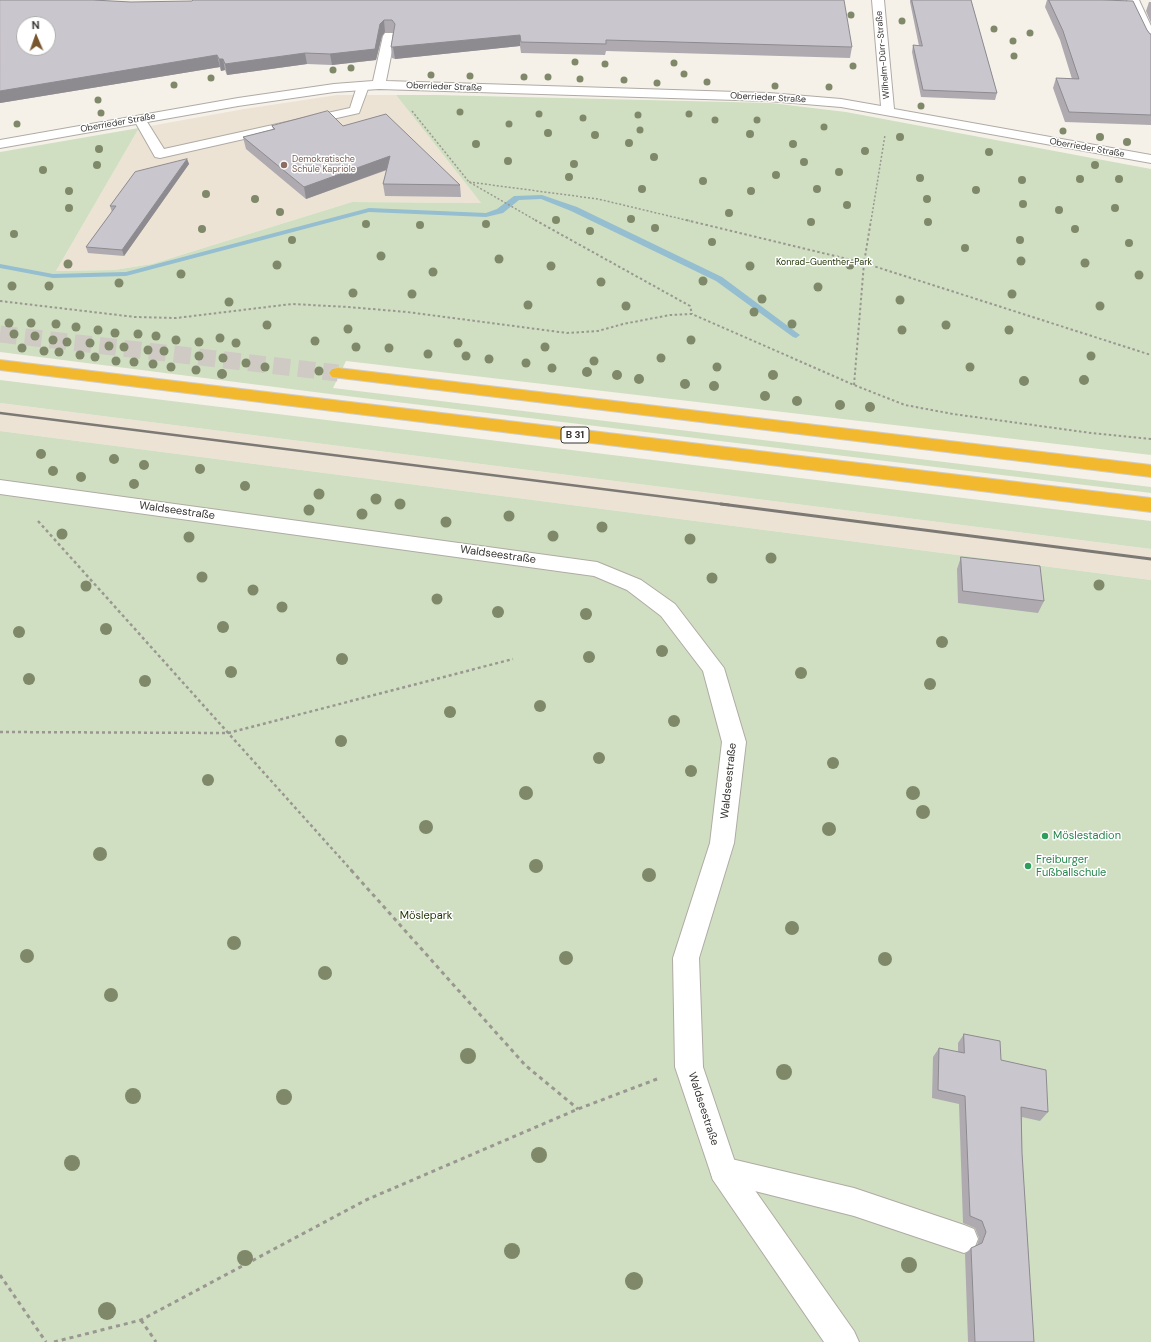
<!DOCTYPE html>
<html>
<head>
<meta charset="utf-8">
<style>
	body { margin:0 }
	#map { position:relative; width:1151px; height:1342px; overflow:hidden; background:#f5f1e9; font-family:"DM Sans",sans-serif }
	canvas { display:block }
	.north { position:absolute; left:16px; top:16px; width:40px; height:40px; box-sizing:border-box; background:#fff; border:1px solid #afaead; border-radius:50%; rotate:358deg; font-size:11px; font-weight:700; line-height:16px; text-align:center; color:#363431 }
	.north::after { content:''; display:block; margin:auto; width:14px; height:18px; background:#79572e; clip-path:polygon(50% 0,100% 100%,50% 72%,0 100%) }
</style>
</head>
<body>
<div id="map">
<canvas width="1151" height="1342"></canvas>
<div class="north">N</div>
</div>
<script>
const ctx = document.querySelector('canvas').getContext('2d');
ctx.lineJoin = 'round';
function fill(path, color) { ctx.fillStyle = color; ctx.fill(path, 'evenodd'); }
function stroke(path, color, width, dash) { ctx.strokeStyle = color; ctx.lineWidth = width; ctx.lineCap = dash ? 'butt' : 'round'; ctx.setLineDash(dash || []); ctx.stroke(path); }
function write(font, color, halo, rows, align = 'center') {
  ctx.font = font + ' "DM Sans",sans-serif'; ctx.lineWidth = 3; ctx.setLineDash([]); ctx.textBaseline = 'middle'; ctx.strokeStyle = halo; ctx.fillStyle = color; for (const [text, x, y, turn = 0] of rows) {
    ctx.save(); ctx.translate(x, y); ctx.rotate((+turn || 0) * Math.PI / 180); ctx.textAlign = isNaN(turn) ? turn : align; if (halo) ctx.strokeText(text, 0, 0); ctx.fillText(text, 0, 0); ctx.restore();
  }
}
const built = new Path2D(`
	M337,95H396L481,203L352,202L152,264L114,270L56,271L139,128L244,109Z
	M0,403L1151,549V580L0,431Z`);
const green = new Path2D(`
	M396,95H437L771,103L846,112L1151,169V455L346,361L333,388L1151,487V493L330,394L0,352V152L139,128L56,271L114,270L152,264L352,202L481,203Z
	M0,380L1151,521V549L0,403Z
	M0,431L1151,580V1342H0Z`);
const stream = new Path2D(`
	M542,195L577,207L722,277L800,335L796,338L793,337L716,281L571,211L541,199L519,200L503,213L486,217L369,212L126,276L53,278L0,268V264L53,274L126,272L369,208L486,213L497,209L514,196Z`);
const highwayTunnel = new Path2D(`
	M0,334L338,373`);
const pathFar3 = new Path2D(`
	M412,111L469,182L537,221
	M469,182L598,199L690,221
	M871,221L885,135`);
const pathFar2 = new Path2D(`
	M535,220L690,306L692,314
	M686,220L864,263L1151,355
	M0,301L135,317L176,318L292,304L348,307L407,312L567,333L598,331L623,324L670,315L692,314L854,385L905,405L953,414L1091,433L1151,439
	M854,385L864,263L871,220`);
const pathFar1 = new Path2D(`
	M38,521L352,871
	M0,732L228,733L513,659`);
const path = new Path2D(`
	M351,870L525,1065L578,1109
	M0,1275L46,1342
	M141,1320L156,1342
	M54,1342L141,1320L366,1200L578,1109L657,1079`);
const lane = new Path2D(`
	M363,82L367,83L369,86L359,113L160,158L155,157L134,120L136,117H144L164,149L350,108L357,86L359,83Z
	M723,1157L854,1188L964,1225L974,1229L978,1239L974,1249L964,1253L854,1216L723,1183L713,1180L710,1170L713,1160Z`);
const street = new Path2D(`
	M872,0H884L894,109L1151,155V163L841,107L769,101L379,89L334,92L238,106L0,148V140L238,98L334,84L373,81L383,36L385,33H393L395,36L386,81L769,93L841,99L881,106Z
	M1127,0H1139L1151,26V43L1147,42L1145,39Z
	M0,480L597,562L641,580L675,604L724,668L746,742L734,843L699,958L703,1067L735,1162L854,1331L859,1342H824L713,1180L675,1067L673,958L710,843L722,742L703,671L661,616L627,590L594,576L0,494Z`);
const highway = new Path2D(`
	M0,360L1151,498V512L0,370Z
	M338,368L1151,465V477L332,377L329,373L332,369Z`);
const railFar1 = new Path2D(`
	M0,413L729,505`);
const rail = new Path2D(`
	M721,504L1151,559`);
const trees = [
	[851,15,3.5],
	[902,21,3.5],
	[994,29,3.5],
	[1030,33,3.5],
	[1013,41,3.5],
	[1014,56,3.5],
	[575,62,3.5],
	[674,63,3.5],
	[605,64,3.5],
	[853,66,3.5],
	[351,68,3.5],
	[333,70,3.5],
	[684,74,3.5],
	[431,75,3.5],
	[470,76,3.5],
	[524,77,3.5],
	[548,77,3.5],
	[211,78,3.5],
	[580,79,3.5],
	[624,80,3.5],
	[707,82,3.5],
	[657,83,3.5],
	[174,85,3.5],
	[775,86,3.5],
	[829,87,3.5],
	[98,100,3.5],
	[921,106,3.5],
	[460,112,3.5],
	[101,113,3.5],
	[539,114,3.5],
	[689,114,3.5],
	[638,115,3.5],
	[583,118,3.5],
	[715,120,3.5],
	[757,120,3.5],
	[17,124,3.5],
	[509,124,3.5],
	[824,127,3.5],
	[640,130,3.5],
	[1063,131,3.5],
	[548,133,4],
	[750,134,4],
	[595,135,4],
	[900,137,4],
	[1100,137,4],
	[1127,142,4],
	[629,143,4],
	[476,144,4],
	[793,144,4],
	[99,149,4],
	[865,151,4],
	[989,152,4],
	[654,157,4],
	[508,161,4],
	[804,162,4],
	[574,164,4],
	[97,165,4],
	[1095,165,4],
	[43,170,4],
	[839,172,4],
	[776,175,4],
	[569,177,4],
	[920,178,4],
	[1080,179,4],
	[1119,179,4],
	[1022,180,4],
	[703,181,4],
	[642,189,4],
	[817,189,4],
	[976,190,4],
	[69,191,4],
	[751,191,4],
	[206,194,4],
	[255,199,4],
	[927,199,4],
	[1023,204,4],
	[847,205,4],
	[69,208,4],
	[1115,208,4],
	[1059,210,4],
	[280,212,4],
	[729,213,4],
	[631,219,4],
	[556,220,4],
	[811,222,4],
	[928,222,4],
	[366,224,4],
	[486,224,4],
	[420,225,4],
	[655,228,4],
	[202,229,4],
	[1075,229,4],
	[590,231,4],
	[14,234,4],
	[292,240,4],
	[1020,240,4],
	[712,242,4],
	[1129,243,4],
	[965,248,4],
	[381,256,4.5],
	[499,259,4.5],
	[1021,261,4.5],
	[1085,263,4.5],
	[68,264,4.5],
	[277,265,4.5],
	[850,265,4.5],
	[551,266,4.5],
	[750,266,4.5],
	[433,272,4.5],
	[181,274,4.5],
	[1139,275,4.5],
	[703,281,4.5],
	[601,282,4.5],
	[119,283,4.5],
	[12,286,4.5],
	[49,286,4.5],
	[818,287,4.5],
	[353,293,4.5],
	[412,294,4.5],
	[1012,294,4.5],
	[762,299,4.5],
	[900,300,4.5],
	[229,302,4.5],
	[528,305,4.5],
	[626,306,4.5],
	[1100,306,4.5],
	[754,312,4.5],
	[9,323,4.5],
	[31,323,4.5],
	[56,324,4.5],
	[792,324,4.5],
	[267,325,4.5],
	[946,325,4.5],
	[76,327,4.5],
	[348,329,4.5],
	[98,330,4.5],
	[902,330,4.5],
	[1009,330,4.5],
	[115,333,4.5],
	[14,334,4.5],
	[138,334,4.5],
	[35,336,4.5],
	[156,336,4.5],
	[220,338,4.5],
	[53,340,4.5],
	[176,340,4.5],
	[691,340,4.5],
	[315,341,4.5],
	[67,342,4.5],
	[199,342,4.5],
	[90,343,4.5],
	[236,343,4.5],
	[458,343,4.5],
	[109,346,4.5],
	[124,347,4.5],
	[356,347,4.5],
	[545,347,4.5],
	[22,348,4.5],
	[389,348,4.5],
	[148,350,4.5],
	[44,351,4.5],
	[164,351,4.5],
	[59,352,4.5],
	[428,354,4.5],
	[80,355,4.5],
	[199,356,4.5],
	[466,356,4.5],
	[1091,356,4.5],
	[95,357,4.5],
	[223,358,4.5],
	[661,358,4.5],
	[489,359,4.5],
	[116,361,4.5],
	[594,361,4.5],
	[134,362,4.5],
	[246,363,4.5],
	[526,363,4.5],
	[153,364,4.5],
	[171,367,4.5],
	[265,367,4.5],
	[717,367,4.5],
	[970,367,4.5],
	[552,368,4.5],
	[196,370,4.5],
	[319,371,4.5],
	[587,372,5],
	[222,374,5],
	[617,375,5],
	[773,375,5],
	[639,379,5],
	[1084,380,5],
	[1024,381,5],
	[685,384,5],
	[714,386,5],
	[765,396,5],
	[797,401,5],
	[840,405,5],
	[870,407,5],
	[41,454,5],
	[114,459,5],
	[144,465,5],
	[200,469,5],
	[53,471,5],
	[81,477,5],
	[134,484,5],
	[245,486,5],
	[319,494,5.5],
	[376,499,5.5],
	[400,504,5.5],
	[309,510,5.5],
	[362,514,5.5],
	[509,516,5.5],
	[446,522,5.5],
	[602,527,5.5],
	[62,534,5.5],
	[553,536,5.5],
	[189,537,5.5],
	[690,539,5.5],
	[771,558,5.5],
	[202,577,5.5],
	[712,578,5.5],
	[1099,585,5.5],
	[86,586,5.5],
	[253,590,5.5],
	[437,599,5.5],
	[282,607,5.5],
	[498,612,6],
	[586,614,6],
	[223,627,6],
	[106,629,6],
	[19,632,6],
	[942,642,6],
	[662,651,6],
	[589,657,6],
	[342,659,6],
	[231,672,6],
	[801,673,6],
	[29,679,6],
	[145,681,6],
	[930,684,6],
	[540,706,6],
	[450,712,6],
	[674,721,6],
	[341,741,6],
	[599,758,6],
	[833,763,6],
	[691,771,6],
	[208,780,6],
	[526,793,7],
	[913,793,7],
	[923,812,7],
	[426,827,7],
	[829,829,7],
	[100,854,7],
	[536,866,7],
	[649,875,7],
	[792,928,7],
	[234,943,7],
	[27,956,7],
	[566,958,7],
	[885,959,7],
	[325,973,7],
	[111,995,7],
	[468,1056,8],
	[784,1072,8],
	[133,1096,8],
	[284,1097,8],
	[539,1155,8],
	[72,1163,8],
	[512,1251,8],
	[245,1258,8],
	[909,1265,8],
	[634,1281,9],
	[107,1311,9]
];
const wall = new Path2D(`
	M0,0H93L852,47L850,58L606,51L605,55L521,53L520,46L395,59L392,58L391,47L393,32H385L382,36L376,60L332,65L307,64L227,75L225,70L221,71L220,67L0,103Z
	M910,0H971L997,93L995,100L921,97L912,52L913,45L919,46L910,2Z
	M1047,0H1102L1147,30L1150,34H1151V125L1065,122L1053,88L1056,78L1072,79L1060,40L1045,7Z
	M1149,2H1151V23L1146,11Z
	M272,126H343L460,185L461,197L385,196L383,184L387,170L306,199L246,149L243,137L273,129Z
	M187,159L189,164L124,256L88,253L86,247L112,212L110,206Z
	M961,557L1044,601L1038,613L958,603L957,569Z
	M964,1034L1001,1060L1048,1112L1040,1121L1022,1117V1153L1034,1342H968L965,1254L971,1248L977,1246L979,1238L975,1228L963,1223L959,1104L932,1098L933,1057L939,1048L958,1052V1043Z`);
const shadedWall = new Path2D(`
	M384,20L385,32L382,36L376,60L332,65L330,54L380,24Z
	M520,35V46L395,59L393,47Z
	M305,53L307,64L227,75L225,64Z
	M217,55L220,67L0,103V91Z
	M219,59H223L225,70L221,71Z
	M390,156L391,168L306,199L304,187Z
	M187,159L189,164L124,256L122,250Z`);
const building = new Path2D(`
	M0,0H93L131,2L192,1L193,0H844L852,47L606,40V44L521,42L520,35L393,47H391L395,24L392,20H384L380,24L375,49L330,54L305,53L225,64L223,59H219L217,55L0,91ZM24,24H48V48H24Z
	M912,0H971L997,93L923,90L913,45L922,46Z
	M1049,0H1102L1133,1L1147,30L1150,34H1151V115L1069,112L1056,78L1079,79L1063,31Z
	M328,111L343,126L386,114L460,185L383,184L390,156L304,187L243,137L275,129L272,126Z
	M187,159L122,250L86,247L116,206H110L135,172Z
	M961,557L1040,566L1044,601L963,591Z
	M964,1034L1000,1041L1001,1060L1046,1070L1048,1112L1021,1107L1022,1153L1034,1342H975L971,1248L982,1243L986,1232L982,1221L970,1216L965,1096L938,1090L939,1048L964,1053Z`);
const markers = [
	[284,165,4,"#8d6e63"],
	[1045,836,4,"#2e9e5b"],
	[1028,866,4,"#2e9e5b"]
];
const farStreetnames = [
	["Wilhelm-Dürr-Straße",883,55,-95],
	["Oberrieder Straße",444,87,2],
	["Oberrieder Straße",768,98,3],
	["Oberrieder Straße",118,123,-10],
	["Oberrieder Straße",1087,148,10]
];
const farEducationnames = [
	["Demokratische",292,160],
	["Schule Kapriole",292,170]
];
const farParknames = [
	["Konrad-Guenther-Park",824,263]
];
const shields = [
	[575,435,28]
];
const shieldNames = [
	["B 31",575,435]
];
const streetNames = [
	["Waldseestraße",177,511,8],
	["Waldseestraße",498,555,8],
	["Waldseestraße",729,781,-84],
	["Waldseestraße",703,1109,72]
];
const leisureNames = [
	["Möslestadion",1053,836],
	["Freiburger",1036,860],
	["Fußballschule",1036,873]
];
const parkNames = [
	["Möslepark",426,916]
];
fill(built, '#ece3d5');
fill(green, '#d0dfc2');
fill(stream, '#95bed0');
stroke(highwayTunnel, '#cfcbc4', 17, [17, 8]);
stroke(lane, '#afaba4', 2);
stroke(street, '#afaba4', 2);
stroke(highway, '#cfcece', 2);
stroke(pathFar3, '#9a9791', 1.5, [2, 2]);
stroke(pathFar2, '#9a9791', 2, [2.5, 2.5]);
stroke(pathFar1, '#9a9791', 2.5, [3, 3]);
stroke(path, '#9a9791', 3, [4, 4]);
fill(lane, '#fff');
fill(street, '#fff');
fill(highway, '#f3b92e');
stroke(railFar1, '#7c7974', 2.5);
stroke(rail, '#7c7974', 3);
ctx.fillStyle = '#7f8869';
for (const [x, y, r] of trees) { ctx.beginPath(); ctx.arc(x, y, r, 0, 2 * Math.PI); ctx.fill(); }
fill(wall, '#aeaab0');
fill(shadedWall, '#8d8b90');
fill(building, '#cac6cd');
stroke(building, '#8d8b90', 1);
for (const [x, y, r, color] of markers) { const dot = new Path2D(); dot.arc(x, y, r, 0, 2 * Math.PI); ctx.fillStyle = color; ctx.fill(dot); stroke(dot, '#fff', 1.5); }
write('9px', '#363431', '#fff', farStreetnames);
write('9px', '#785e54', '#fff', farEducationnames, 'left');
write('9px', '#1e3200', '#fff', farParknames);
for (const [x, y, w] of shields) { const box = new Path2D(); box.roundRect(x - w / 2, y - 8, w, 16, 3); ctx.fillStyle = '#fff'; ctx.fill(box); stroke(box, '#363431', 1); }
write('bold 10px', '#363431', null, shieldNames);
write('11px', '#363431', '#fff', streetNames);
write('11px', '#27864d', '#fff', leisureNames, 'left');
write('11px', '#1e3200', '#fff', parkNames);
</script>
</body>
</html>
